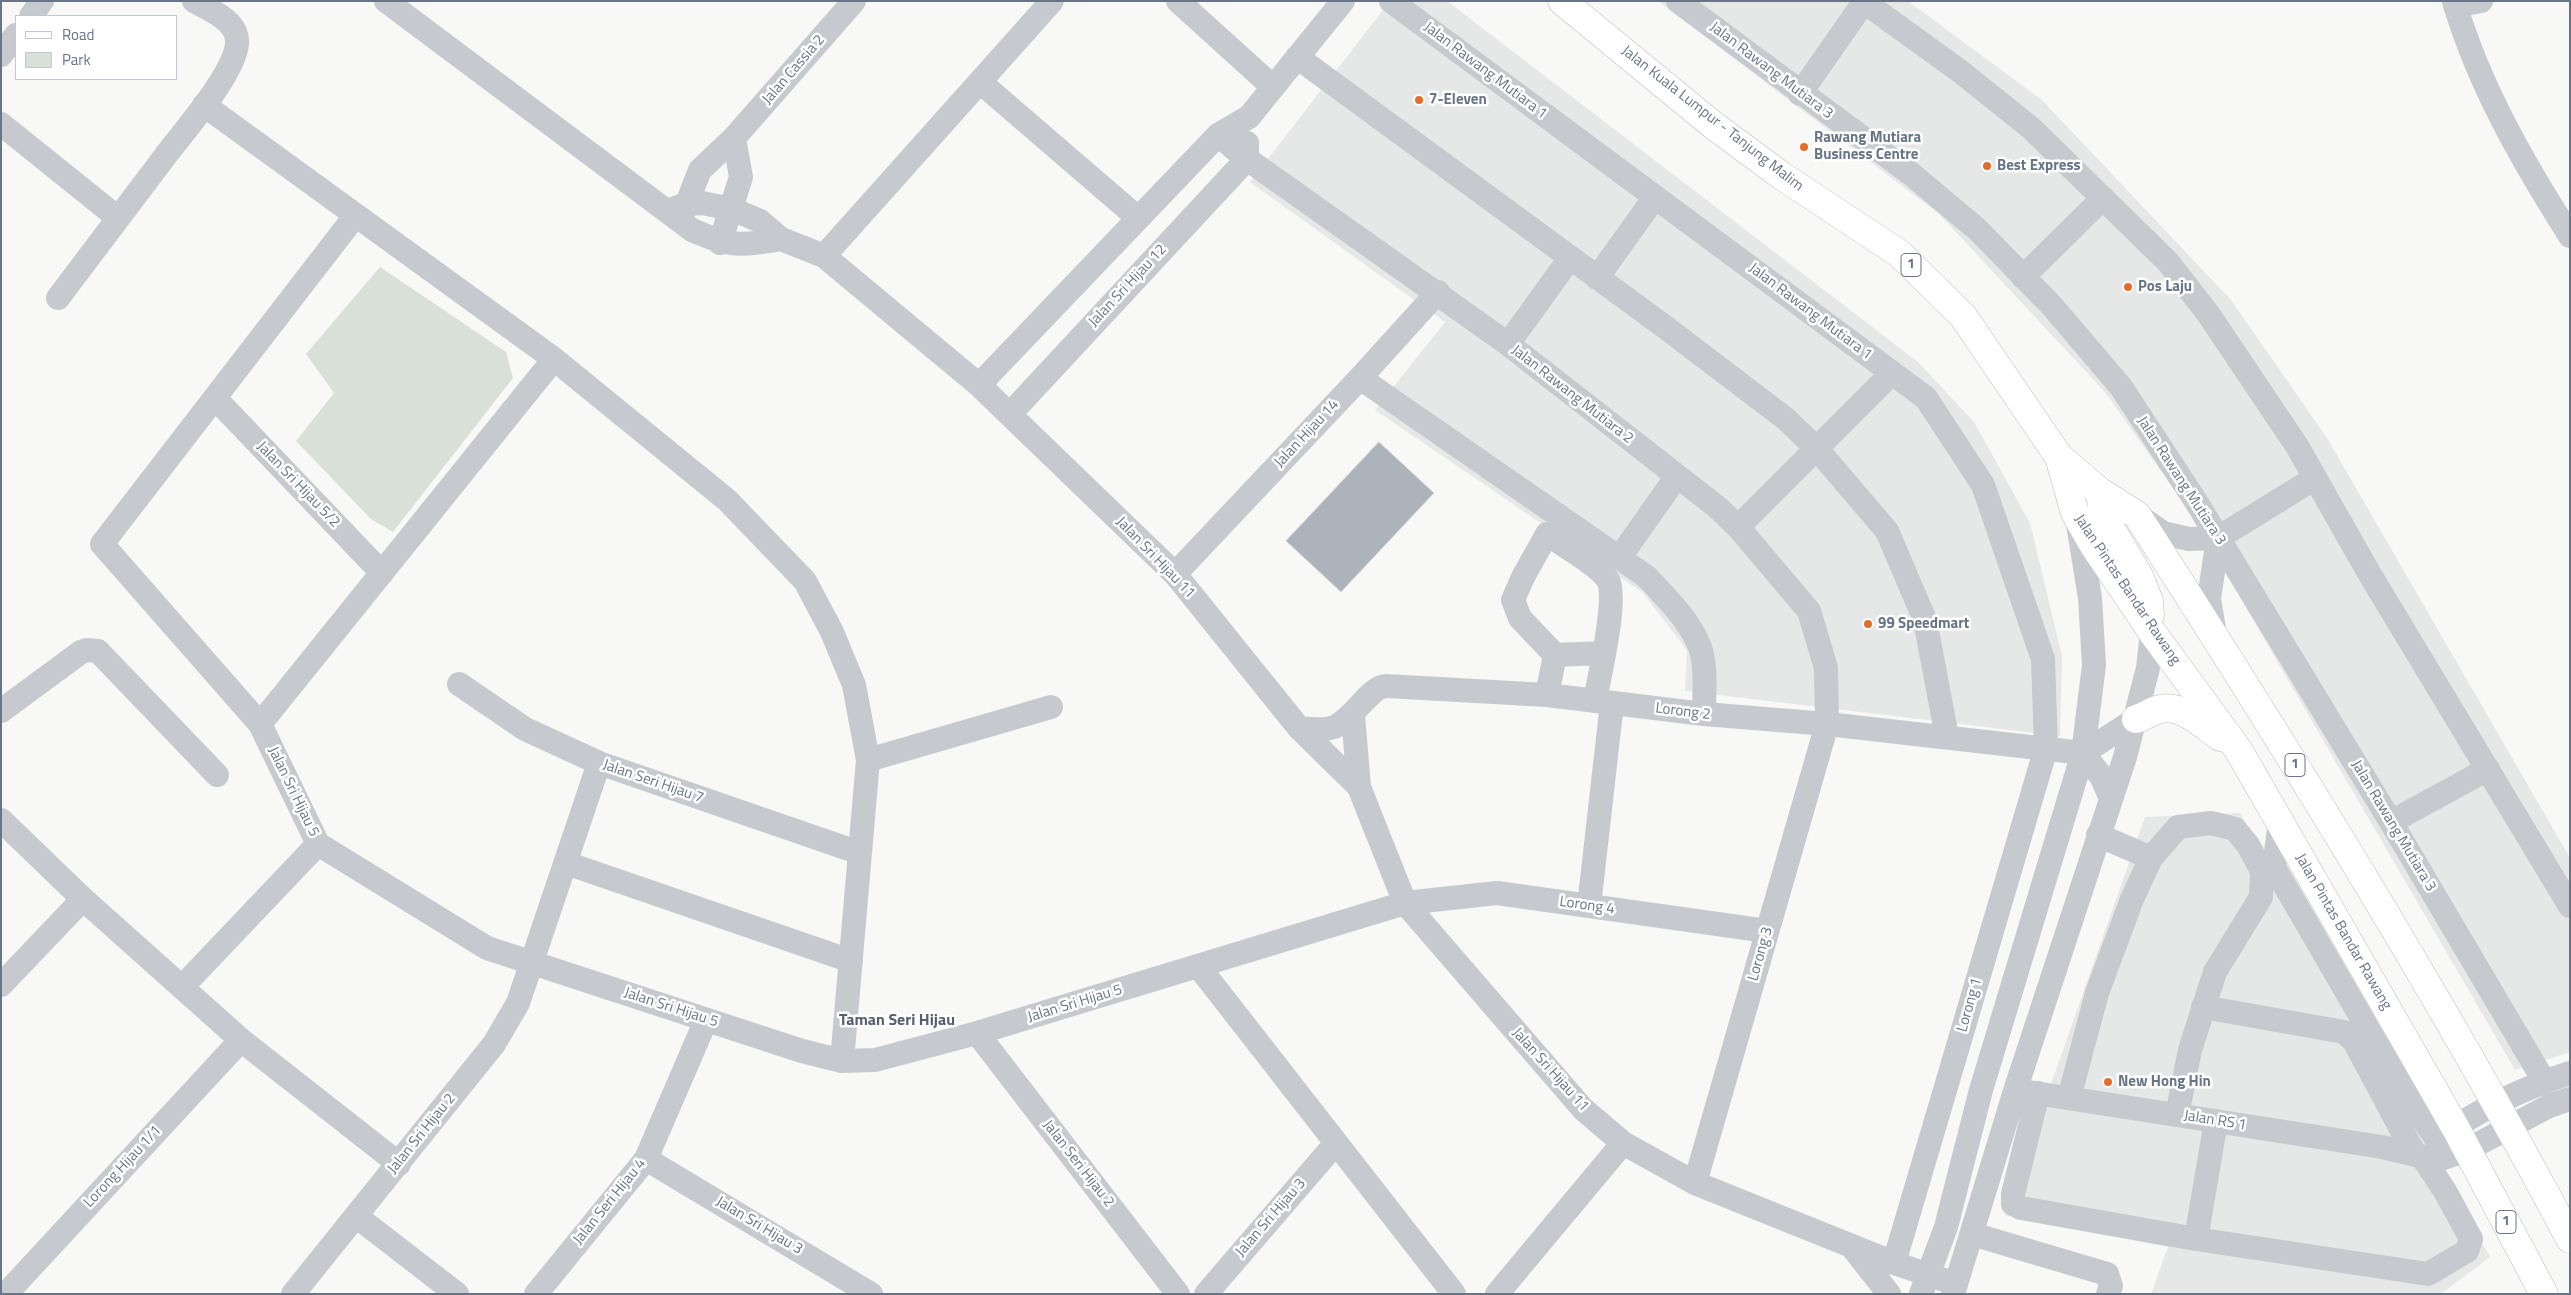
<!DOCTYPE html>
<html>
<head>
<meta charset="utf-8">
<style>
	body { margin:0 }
	#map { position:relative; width:2571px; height:1295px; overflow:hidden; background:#f8f8f6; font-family:"Titillium Web",sans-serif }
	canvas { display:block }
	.frame { position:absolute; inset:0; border:2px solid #677587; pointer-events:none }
	.legend { position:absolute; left:15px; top:15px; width:162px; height:65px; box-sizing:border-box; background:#fff; border:1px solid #c2c8cf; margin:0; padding:6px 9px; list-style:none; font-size:15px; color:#677587 }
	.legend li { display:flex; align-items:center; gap:10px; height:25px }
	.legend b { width:25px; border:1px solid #c2c8cf }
</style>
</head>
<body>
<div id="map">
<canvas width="2571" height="1295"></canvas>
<div class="frame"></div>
<ul class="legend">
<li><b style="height:6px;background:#fff"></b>Road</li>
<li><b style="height:14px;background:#d9e0d7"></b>Park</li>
</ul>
</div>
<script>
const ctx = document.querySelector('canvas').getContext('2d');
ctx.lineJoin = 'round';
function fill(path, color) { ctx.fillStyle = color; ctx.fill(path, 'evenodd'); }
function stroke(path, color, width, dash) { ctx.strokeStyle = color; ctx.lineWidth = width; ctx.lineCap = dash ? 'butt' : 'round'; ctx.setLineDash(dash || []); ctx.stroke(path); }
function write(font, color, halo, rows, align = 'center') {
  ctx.font = font + ' "Titillium Web",sans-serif'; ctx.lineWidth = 5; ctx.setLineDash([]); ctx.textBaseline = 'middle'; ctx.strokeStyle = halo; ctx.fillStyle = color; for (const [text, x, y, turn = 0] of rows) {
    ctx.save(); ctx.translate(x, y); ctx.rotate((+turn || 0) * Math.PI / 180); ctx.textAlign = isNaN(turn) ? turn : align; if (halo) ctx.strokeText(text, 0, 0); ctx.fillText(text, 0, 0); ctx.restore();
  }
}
const built = new Path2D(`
	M1390,1H1447L1918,362L1974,422L2030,523L2062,656L2060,736L1685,691L1687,650L1642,592L1375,410L1445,322L1250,182Z
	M1658,1H1908L2042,100L2231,300L2327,438L2570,858V1052L2515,1070L2192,515L2105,392L1939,214Z
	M2240,813L2490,1257L2441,1294H2151L2168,1247L2005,1215L2145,817Z`);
const green = new Path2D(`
	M380,267L506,352L513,378L393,532L371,519L296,441L334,393L306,354Z`);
const building = new Path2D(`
	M1379,442L1434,493L1341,592L1286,541Z`);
const minor = new Path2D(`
	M386,1L692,230C730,247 741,246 781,239
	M1178,1L1273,87
	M1391,1L1926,398L1983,485L2043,659L2046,748L1894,1263
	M1678,1L1910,173L1978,230L2052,306L2121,387L2197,503L2391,822L2544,1081
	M1863,1L1961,72L2031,128L2168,262L2209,315L2297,446L2369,573L2570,906
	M2454,1C2479,86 2523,162 2570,236
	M2455,6L2481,1
	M31,16L42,1
	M1,55L16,35
	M1297,57L1665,327L1786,419L1817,449L1887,531L1925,620L1947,737
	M980,82L1138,218
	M1800,94L1864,2
	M204,105L554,359L727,500L805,581L832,632L854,685L868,760L842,1061
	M1,124L118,218
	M1218,135L1247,159L1508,344L1717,507L1738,527L1809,611L1826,668L1827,724L1695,1183
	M667,211L686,204L702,203L732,209L760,221L781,239L824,256L979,385L1175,574L1299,728L1359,787
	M355,216L102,544L260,724L318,844L487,948L802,1051L842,1061L875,1060L977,1033L1405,903L1497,893L1767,931
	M682,216L700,170L734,138L854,1
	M720,243L741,177L734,138
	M824,256L1052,1
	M2023,277L2103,198
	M1597,278L1655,197
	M58,298C94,251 130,203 166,155C185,130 234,74 237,44C239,21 210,10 194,1
	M1508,344L1570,258
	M1360,378L1647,577C1666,598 1688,618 1699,645C1707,662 1704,695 1704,714
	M979,385L1218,135L1249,117L1343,1
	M215,398L382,573
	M1010,414L1247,159V143
	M2139,516L2163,533L2189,539L2218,538L2315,478
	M1738,527L1892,373
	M1620,557L1677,476
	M1175,574L1360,378L1438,292
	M2215,635L2209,599L2218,538
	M1555,655L1603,653
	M459,684L525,729L599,763L860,853
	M1547,695L1555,655L1520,618L1513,600L1523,577L1547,534C1561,544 1600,566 1608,580C1618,599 1599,677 1595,701
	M1,711L81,652L87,650L98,651L217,775
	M1353,715L1359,787L1405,903L1583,1109L1623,1143L1695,1183L1894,1263L1956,1284
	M260,724L554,359
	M1299,728C1310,729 1323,731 1334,727C1354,719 1369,687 1386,686L1547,695L1704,714L1827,724L2083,753
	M2083,753L2136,719
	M2083,753L2101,776L2111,799
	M868,760L1051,707
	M1,820L83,899L241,1040L399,1164
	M2280,822L2274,867L2407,1096L2448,1156
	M2391,822L2488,769
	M2151,858L2178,827L2211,823L2235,829L2248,845L2262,871L2261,897L2215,972L2190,1050L2177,1115
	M566,863L851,961
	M1589,906L1612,703
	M1199,967L1454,1294
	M1,985L83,899
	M182,987L318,844
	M2203,1007L2344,1032L2354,1041L2415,1155
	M977,1033L1178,1294
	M2022,1091L2382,1147L2438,1160L2467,1150L2549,1106L2570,1099
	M2038,1093L2013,1194V1204L2021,1208L2196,1239L2428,1274L2467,1251L2471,1239L2445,1191L2423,1158
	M2069,1098L2097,993L2132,899L2151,858L2098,835
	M2440,1138C2479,1109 2524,1088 2570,1073
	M646,1159L871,1294
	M356,1216L457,1294
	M1972,1234L2107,1274L2111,1286L2108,1294
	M2196,1239L2216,1121
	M1853,1248L1889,1294
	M6,1294L241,1040
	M293,1294L494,1044L518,1003L599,763
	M536,1294L646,1159L706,1020
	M1206,1294L1336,1143
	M1497,1294L1623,1143
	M1921,1294L1946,1227L1981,1090L2083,753L2094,665L2090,598L2078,524
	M1953,1294L2015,1091L2125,757L2148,668L2152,632`);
const major = new Path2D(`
	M1562,1L1713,125L1782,176L1900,254L1963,316L2059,457L2099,491L2137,515C2289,752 2438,991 2570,1239
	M2059,457L2075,513L2094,546L2152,632L2239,751L2455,1127L2544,1294
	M2099,491L2105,519L2139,576L2149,601L2150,615
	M2136,719C2144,717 2153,710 2161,709C2182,704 2204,726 2220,737`);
const markers = [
	[1419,100,5,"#e36d2b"],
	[1804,147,5,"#e36d2b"],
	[1987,166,5,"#e36d2b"],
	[2128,287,5,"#e36d2b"],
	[1868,624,5,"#e36d2b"],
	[2108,1082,5,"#e36d2b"]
];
const shields = [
	[1911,265,20],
	[2295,765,20],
	[2506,1222,20]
];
const shieldNames = [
	["1",1911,265],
	["1",2295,765],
	["1",2506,1222]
];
const streetNames = [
	["Jalan Cassia 2",794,70,-49],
	["Jalan Rawang Mutiara 1",1485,71,37],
	["Jalan Rawang Mutiara 3",1771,71,37],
	["Jalan Kuala Lumpur - Tanjung Malim",1712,119,38],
	["Jalan Sri Hijau 12",1128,286,-47],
	["Jalan Rawang Mutiara 1",1810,312,37],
	["Jalan Rawang Mutiara 2",1572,395,38],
	["Jalan Hijau 14",1307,434,-47],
	["Jalan Rawang Mutiara 3",2181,481,57],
	["Jalan Sri Hijau 5/2",298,485,46],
	["Jalan Sri Hijau 11",1155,558,46],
	["Jalan Pintas Bandar Rawang",2127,590,56],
	["Lorong 2",1683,712,7],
	["Jalan Seri Hijau 7",653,782,19],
	["Jalan Sri Hijau 5",293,792,64],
	["Jalan Rawang Mutiara 3",2393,826,59],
	["Lorong 4",1587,906,8],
	["Jalan Pintas Bandar Rawang",2343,932,60],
	["Lorong 3",1761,954,-74],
	["Jalan Sri Hijau 5",1075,1004,-17],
	["Lorong 1",1970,1005,-74],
	["Jalan Sri Hijau 5",671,1008,18],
	["Jalan Sri Hijau 11",1550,1070,48],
	["Jalan RS 1",2215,1121,9],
	["Jalan Sri Hijau 2",422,1134,-51],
	["Jalan Seri Hijau 2",1078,1164,52],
	["Lorong Hijau 1/1",123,1167,-47],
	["Jalan Seri Hijau 4",610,1202,-51],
	["Jalan Sri Hijau 3",1271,1218,-49],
	["Jalan Sri Hijau 3",759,1226,31]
];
const poiNames = [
	["7-Eleven",1429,100],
	["Rawang Mutiara",1814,138],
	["Business Centre",1814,155],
	["Best Express",1997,166],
	["Pos Laju",2138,287],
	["99 Speedmart",1878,624],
	["New Hong Hin",2118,1082]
];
const neighbourhoodNames = [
	["Taman Seri Hijau",897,1021]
];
fill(built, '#e6e7e7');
fill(green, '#d9e0d7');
fill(building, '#adb3bb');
stroke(building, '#dadad8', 1);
stroke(major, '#b9bcc1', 29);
stroke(minor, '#c6c9cd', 24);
stroke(major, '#fff', 28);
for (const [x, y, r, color] of markers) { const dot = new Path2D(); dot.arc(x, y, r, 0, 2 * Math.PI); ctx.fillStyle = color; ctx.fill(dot); stroke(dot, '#fff', 2); }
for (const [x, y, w] of shields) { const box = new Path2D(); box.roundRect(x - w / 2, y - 11.5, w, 23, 4); ctx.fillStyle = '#fff'; ctx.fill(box); stroke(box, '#677587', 1); }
write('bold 14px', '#677587', null, shieldNames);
write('15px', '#677587', '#fff', streetNames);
write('bold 15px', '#677587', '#fff', poiNames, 'left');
write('bold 16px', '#555f6c', '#fff', neighbourhoodNames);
</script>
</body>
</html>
